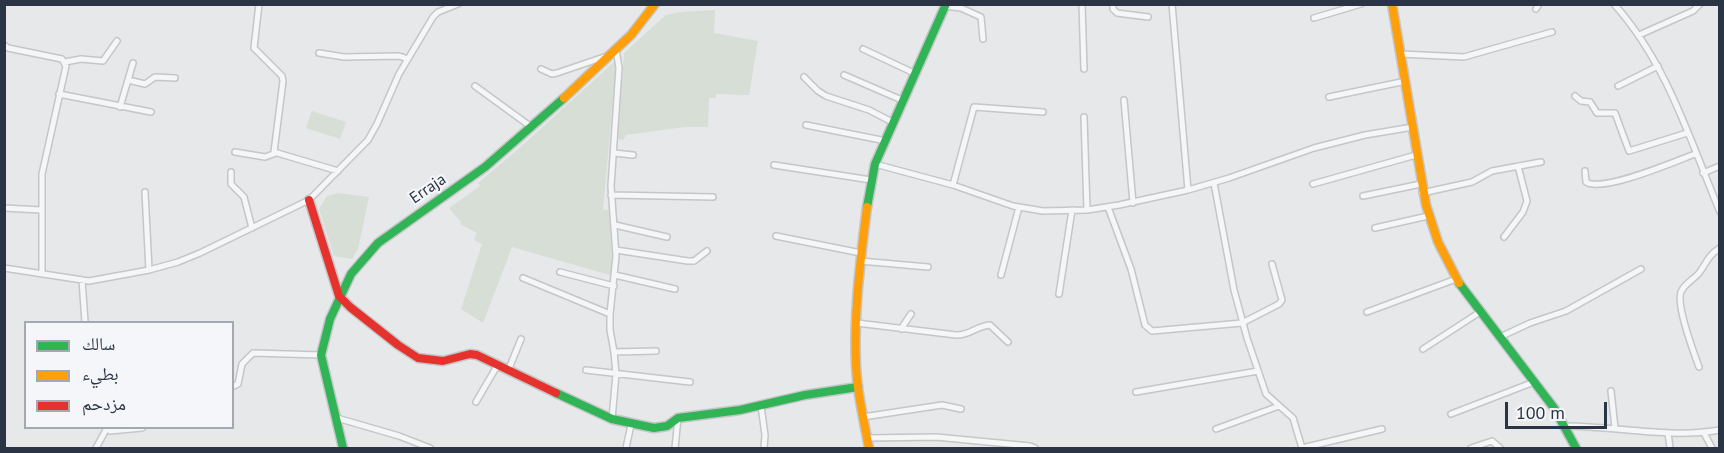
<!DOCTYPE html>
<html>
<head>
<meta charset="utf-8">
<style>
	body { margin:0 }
	#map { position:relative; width:1724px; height:453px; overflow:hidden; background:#e6e8ea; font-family:"PT Sans","Noto Naskh Arabic",sans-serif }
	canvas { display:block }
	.frame { position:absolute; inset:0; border:6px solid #2b3445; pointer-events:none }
	.legend { position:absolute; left:24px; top:321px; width:210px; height:108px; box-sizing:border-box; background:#f4f6f9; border:2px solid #a4a8b1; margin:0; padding:8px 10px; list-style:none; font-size:18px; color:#2b3445 }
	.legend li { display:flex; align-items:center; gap:12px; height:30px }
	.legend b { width:30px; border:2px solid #a4a8b1 }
	.scale { position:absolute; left:1505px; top:402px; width:102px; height:27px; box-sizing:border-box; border:3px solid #2b3445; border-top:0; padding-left:8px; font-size:18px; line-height:21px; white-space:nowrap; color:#2b3445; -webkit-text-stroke:4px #f4f6f9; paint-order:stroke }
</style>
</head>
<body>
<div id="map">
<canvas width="1724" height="453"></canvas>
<div class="frame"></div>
<ul class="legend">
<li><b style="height:8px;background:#30b455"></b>سالك</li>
<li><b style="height:8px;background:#ff9f0a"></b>بطيء</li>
<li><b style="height:8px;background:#e5322d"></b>مزدحم</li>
</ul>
<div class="scale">100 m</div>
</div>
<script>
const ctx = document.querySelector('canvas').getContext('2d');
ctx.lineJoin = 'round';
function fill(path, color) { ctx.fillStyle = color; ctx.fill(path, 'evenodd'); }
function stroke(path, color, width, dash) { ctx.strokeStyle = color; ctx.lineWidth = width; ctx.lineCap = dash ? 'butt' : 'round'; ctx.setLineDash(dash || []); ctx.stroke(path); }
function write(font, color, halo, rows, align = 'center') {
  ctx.font = font + ' "PT Sans",sans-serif'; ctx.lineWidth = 4.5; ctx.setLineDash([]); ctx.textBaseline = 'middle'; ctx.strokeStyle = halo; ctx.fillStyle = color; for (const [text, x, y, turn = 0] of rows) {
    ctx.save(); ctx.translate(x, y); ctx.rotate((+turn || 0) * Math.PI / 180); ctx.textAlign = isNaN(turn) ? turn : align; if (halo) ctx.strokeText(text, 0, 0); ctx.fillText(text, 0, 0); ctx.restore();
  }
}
const green = new Path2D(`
	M715,10L714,33L758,41L749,95L716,94V98H709L708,127H684L626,135L623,140L618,139L624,53L666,15L681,12Z
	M614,62L616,65L603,210H609L612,263L610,275L512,247L483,323L461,309L482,244L474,240L477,233L460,224L461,222L449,208L480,186L478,183L515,152Z
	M312,111L346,122L340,139L306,128Z
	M338,193L369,197L358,249L352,259L334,256L319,209L327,196Z`);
const street = new Path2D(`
	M259,4L254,48L282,76L283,81L274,152L338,171
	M1082,4L1084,69
	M1113,4V9L1117,13L1148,17
	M1172,4L1188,190
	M1614,4C1667,63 1690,140 1720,212
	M945,6L961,8L981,17L983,39
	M1536,9L1539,4
	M1314,18L1361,4
	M1639,35L1693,11L1700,4
	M4,45L8,48L62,59L66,66L42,174V274
	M863,49L916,74
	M319,53L344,57L399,56L408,59
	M1401,54L1464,57L1552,32
	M65,62L81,59L103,61L117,41
	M541,69L552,74L557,73L607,56
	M844,75L904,101
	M804,77L818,91L826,96L869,110L894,123
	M128,80L145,84L155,77L175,78
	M475,86L530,126
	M1618,86L1658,66
	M59,94L151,112
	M1575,96L1581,101L1590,102L1597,113H1615L1629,151L1687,133
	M1329,97L1406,81
	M1124,100L1133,203
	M120,107L133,63
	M1084,117L1087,210
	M806,125L886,141
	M235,152L265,157L276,153
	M614,153L633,155
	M875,164L953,185L1013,206L1043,211L1087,210L1119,205L1188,190L1229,178L1314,148L1365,135L1413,127
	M774,165L871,180
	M1585,171L1586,182C1602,193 1676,161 1695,154
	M231,172V184L244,197L252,228
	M1703,173L1720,166
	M1214,183L1234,290L1247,338L1266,394L1293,418L1302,448
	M1313,184L1416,155
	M953,185L974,107L1043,112
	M145,192L149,270
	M1422,193L1472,182L1492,171L1541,162
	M611,195L713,197
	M1363,196L1421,184
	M1108,207L1131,269L1145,325L1152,331L1242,323L1279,304L1282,300L1272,264
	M4,208L41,210
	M615,225L667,237
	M1375,228L1428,216
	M776,236L861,253
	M1504,237L1523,212L1527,201L1518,166
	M616,250L688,261H694L707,251
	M860,261L928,267
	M4,268L89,281L149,270L178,262L200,253L309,200L368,140L377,124L399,74L433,17L438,12L458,4
	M560,272L614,286
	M615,275L675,289
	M1001,275L1019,207
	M523,278L610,314
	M82,280L85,322
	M1059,294L1072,210
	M1367,312L1456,279
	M857,323L956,335C969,336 976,326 990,325L1008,342
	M901,329L911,314
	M1500,337L1530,323L1566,311L1641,269
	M1423,349L1480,312
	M614,352L656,351
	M1699,367C1694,353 1674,301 1682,290C1686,283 1694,279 1699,273C1707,263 1707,256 1720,248
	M586,370L690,382
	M508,371L521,339
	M232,387L238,384L242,364L253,353L321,355
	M1611,391L1615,428
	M1136,392L1258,371
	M476,402L497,366
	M761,406L765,435L764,448
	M1451,414L1534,382
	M863,417L942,405L961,409
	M337,418L399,436L430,448
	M612,419L616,374L614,352L610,330V314L616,256L611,186L619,68L616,49
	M1565,426C1617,426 1668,439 1720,430
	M107,428L110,431L142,428
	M1216,429L1279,406
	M1668,433L1670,448
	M1704,433L1712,448
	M867,438L936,437L1030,446L1035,448
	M96,448L107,428
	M626,448L631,425
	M675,448L678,418
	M1302,448L1382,429
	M1471,448L1492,441L1500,448`);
const fast = new Path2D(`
	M867,207L875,164L946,4
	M1459,283L1554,408L1576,448
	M556,393L612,419L654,428L667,426L678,418L740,410L805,395L858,387
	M343,448L321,355L330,319L351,274L378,243L485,167L564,98`);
const slow = new Path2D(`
	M1392,4L1426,205L1438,242L1459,283
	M564,98L631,35L655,4
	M867,207C860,262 851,333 858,388C861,408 865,428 869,448`);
const jam = new Path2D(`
	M309,200L339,296L350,307L398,345L418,358L443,361L470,354L477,355L556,393`);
const streetNames = [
	["Erraja",428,189,-34]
];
fill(green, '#d6ded6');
stroke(street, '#c4c6c8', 8);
stroke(fast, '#c4c6c8', 11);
stroke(slow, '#c4c6c8', 11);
stroke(jam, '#c4c6c8', 11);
stroke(street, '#f5f6f7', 5);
stroke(fast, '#30b455', 8);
stroke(slow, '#ff9f0a', 8);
stroke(jam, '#e5322d', 8);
write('16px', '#2b3445', '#f4f6f9', streetNames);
</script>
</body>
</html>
